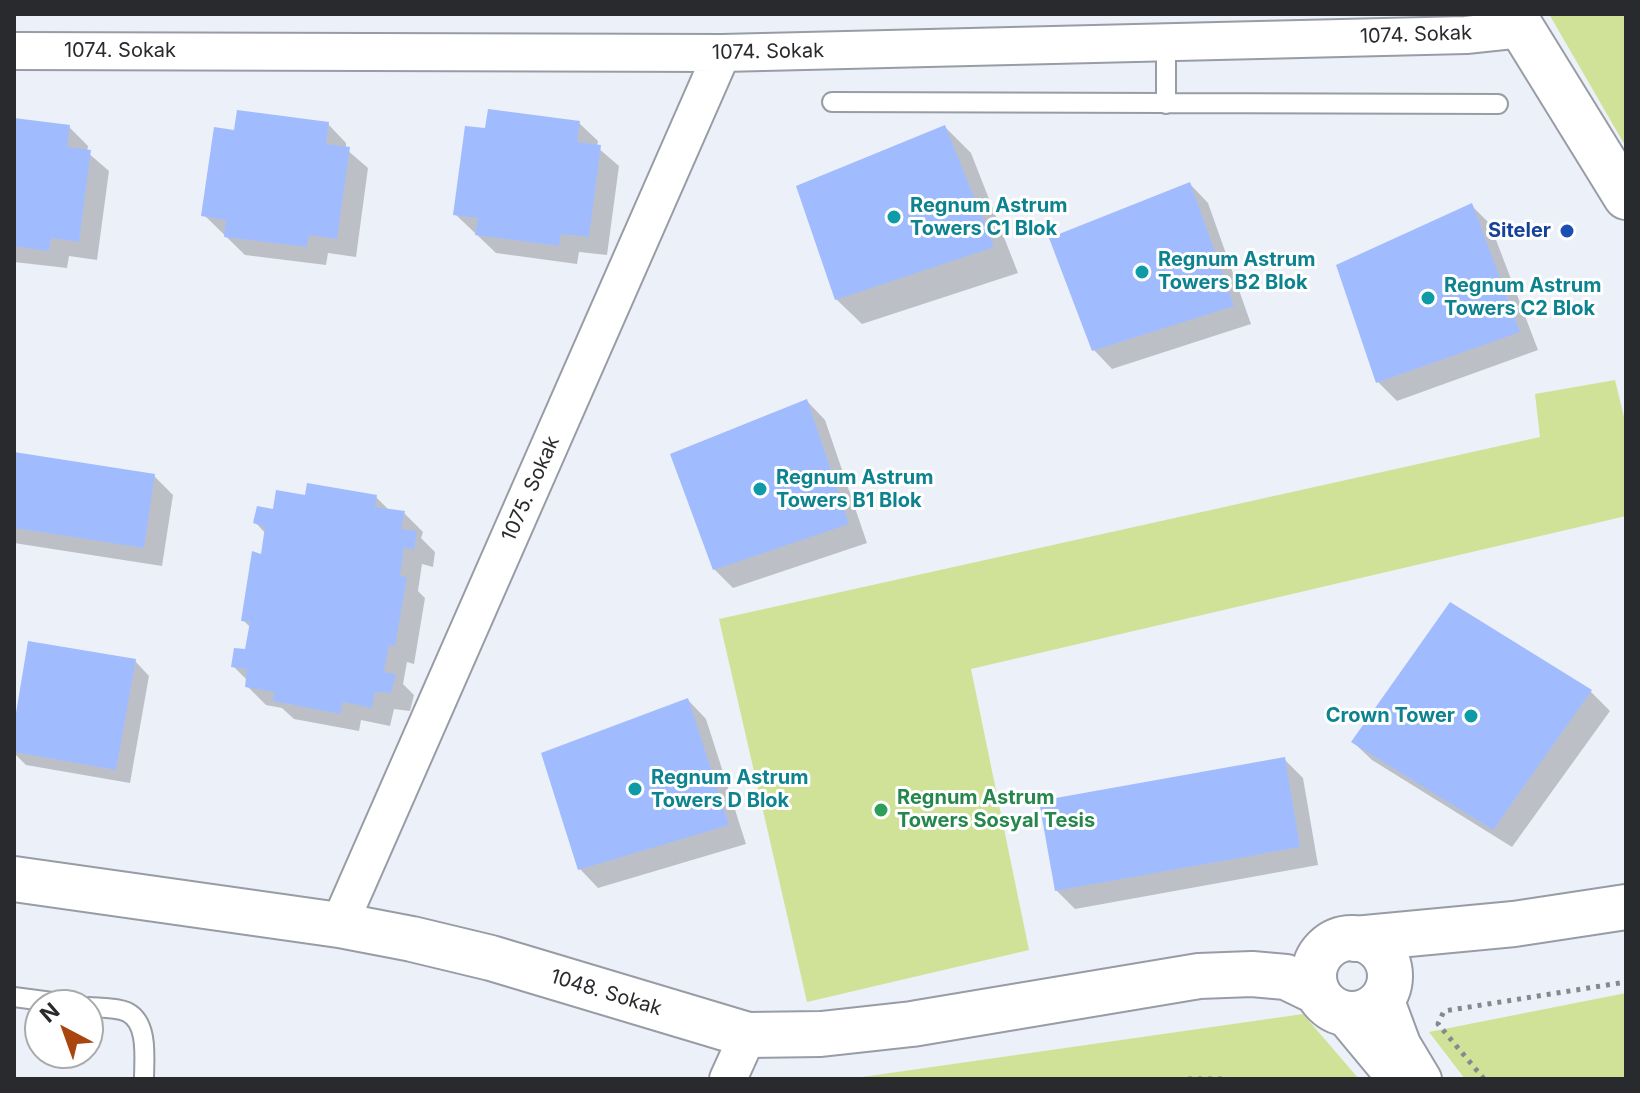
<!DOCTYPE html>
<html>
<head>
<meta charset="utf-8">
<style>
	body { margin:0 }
	#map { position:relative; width:1640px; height:1093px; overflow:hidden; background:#ecf0f8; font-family:Inter,sans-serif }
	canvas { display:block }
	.frame { position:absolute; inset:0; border:16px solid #292a2d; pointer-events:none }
	.north { position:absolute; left:24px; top:989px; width:80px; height:80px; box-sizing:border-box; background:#fff; border:2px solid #a9aaab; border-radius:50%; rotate:319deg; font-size:22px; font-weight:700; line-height:32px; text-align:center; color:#292a2d }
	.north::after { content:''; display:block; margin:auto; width:28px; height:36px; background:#a94610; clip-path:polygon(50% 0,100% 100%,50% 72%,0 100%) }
</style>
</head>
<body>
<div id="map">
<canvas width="1640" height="1093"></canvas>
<div class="frame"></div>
<div class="north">N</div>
</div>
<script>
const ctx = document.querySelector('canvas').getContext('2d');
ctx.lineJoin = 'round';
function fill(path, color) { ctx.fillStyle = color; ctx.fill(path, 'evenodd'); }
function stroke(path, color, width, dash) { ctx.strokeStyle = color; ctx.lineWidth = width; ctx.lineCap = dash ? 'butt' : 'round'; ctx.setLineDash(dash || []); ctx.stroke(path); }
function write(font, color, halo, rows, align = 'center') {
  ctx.font = font + ' Inter,sans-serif'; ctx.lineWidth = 6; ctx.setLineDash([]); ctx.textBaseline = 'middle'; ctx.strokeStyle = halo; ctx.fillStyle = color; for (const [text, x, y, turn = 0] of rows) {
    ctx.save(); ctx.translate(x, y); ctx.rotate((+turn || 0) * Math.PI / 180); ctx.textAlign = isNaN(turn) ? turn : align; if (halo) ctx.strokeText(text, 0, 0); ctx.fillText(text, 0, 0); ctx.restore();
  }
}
const green = new Path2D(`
	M1549,14H1626V147Z
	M1615,380L1626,425V516L971,669L1029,950L807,1002L719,619L1540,437L1535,394Z
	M1626,993V1079H1465L1429,1032Z
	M1303,1014L1359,1079H848Z`);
const shadow = new Path2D(`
	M14,120L69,127L88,146L87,152L109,171L97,260L69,256L67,268L14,262Z
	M579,123L598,141L597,147L619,166L607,255L579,252L577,264L496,253L455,214L487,131Z
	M328,124L346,143V149L368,168L356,257L328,253L326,265L245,255L204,215L236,132Z
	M945,127L971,153L1018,273L862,324L836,299Z
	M1190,184L1208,203L1251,324L1112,369L1094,350Z
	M1472,206L1490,224L1538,350L1397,401L1378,382L1338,266Z
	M807,401L825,420L867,543L733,588L714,569Z
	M14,454L154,476L173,495L162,566L14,543Z
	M307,497H376L390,511L404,513L423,532L421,538L435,552L433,567L422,564L418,591L425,598L414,664L407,662L403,684L414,695L410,711L394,709L390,726L361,720L359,731L294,719L282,708L266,705L247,686L248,681L233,666L247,651L251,628L243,620L263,556L266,534L256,523Z
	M1450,605L1591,692L1610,711L1512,847L1372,760L1353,742Z
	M135,661L149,676L130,783L26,765L14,753V736Z
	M688,700L706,719L746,844L598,888L580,869Z
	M1284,759L1303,778L1318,865L1075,909L1056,890Z`);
const building = new Path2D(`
	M488,109L580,121L577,142L601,145L589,237L561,234L559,246L475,235L478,218L453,215L465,126L485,128Z
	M237,110L329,122L326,144L350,147L337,239L309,235L307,247L224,237L226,220L201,216L214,127L234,130Z
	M14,118L70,125L67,147L91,150L79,242L51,238L49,251L14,246Z
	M945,125L994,247L835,300L796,186Z
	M1190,182L1234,306L1092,351L1049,238Z
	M1472,203L1520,332L1376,383L1336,265Z
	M807,399L849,524L713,570L670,454Z
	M14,452L155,474L144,548L14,528Z
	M307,483L377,495L375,507L405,511L401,529L417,531L414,550L404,547L400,576L407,577L395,646L389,645L384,672L396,674L391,693L375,692L372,708L343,702L340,714L273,701L274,692L245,687L247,669L231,667L234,648L245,649L250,622L241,621L252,551L261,554L265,527L253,523L257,506L273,509L276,490L305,495Z
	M1450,602L1592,690L1493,830L1351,742Z
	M28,641L136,659L116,770L14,752V725Z
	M688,698L729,825L578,870L541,753Z
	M1285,757L1300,847L1055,891L1039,801Z`);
const path = new Path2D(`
	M1188,1079H1225
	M1484,1079L1438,1024L1444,1011L1626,982`);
const lane = new Path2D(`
	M1166,42V104
	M832,102L1498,104
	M14,997L75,1005
	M88,1007C100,1008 116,1007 127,1012C149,1023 144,1059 144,1079`);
const street = new Path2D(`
	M14,51L722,53L1466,35L1522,29
	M339,925L722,53
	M1385,998L1402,1044L1423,1079
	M1342,1014L1396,1079
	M728,1079L748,1035`);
const secondary = new Path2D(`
	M14,879L339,925L412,939L491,958L748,1035L821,1034L912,1024L1199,976L1252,974L1286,977L1317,992
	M1314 976a38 38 0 1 1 76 0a38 38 0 1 1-76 0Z
	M1355,939L1514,924L1626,907`);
const highway = new Path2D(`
	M1513,14L1626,197`);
const markers = [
	[894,217,8,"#0f9aa8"],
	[1567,231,8,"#1a4fb4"],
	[1142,272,8,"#0f9aa8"],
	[1428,298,8,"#0f9aa8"],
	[760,489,8,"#0f9aa8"],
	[1471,716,8,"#0f9aa8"],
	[635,789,8,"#0f9aa8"],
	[881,810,8,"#2e9e5b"]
];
const streetNames = [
	["1074. Sokak",1416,35,-2],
	["1074. Sokak",120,51],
	["1074. Sokak",768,52,-1],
	["1075. Sokak",531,489,-66],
	["1048. Sokak",606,993,17]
];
const cultureNames = [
	["Regnum Astrum",910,206],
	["Towers C1 Blok",910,229],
	["Regnum Astrum",1158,260],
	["Towers B2 Blok",1158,283],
	["Regnum Astrum",1444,286],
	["Towers C2 Blok",1444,309],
	["Regnum Astrum",776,478],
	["Towers B1 Blok",776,501],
	["Crown Tower",1455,716,"right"],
	["Regnum Astrum",651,778],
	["Towers D Blok",651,801]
];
const transitNames = [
	["Siteler",1551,231]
];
const leisureNames = [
	["Regnum Astrum",897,798],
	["Towers Sosyal Tesis",897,821]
];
fill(green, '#d0e297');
fill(shadow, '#0003');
fill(building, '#a0bbfe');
stroke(lane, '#989ca4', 22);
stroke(street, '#989ca4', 40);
stroke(secondary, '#989ca4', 48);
stroke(highway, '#989ca4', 48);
stroke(path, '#86888e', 5, [4, 6]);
stroke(lane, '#fff', 18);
stroke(street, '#fff', 36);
stroke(secondary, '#fff', 44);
stroke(highway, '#fff', 44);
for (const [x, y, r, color] of markers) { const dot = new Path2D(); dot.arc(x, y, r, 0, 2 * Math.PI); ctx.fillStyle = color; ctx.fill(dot); stroke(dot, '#fff', 3); }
write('20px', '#292a2d', '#fff', streetNames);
write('bold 20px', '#0d838f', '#fff', cultureNames, 'left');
write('bold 20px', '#164399', '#fff', transitNames, 'right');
write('bold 20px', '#27864d', '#fff', leisureNames, 'left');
</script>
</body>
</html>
